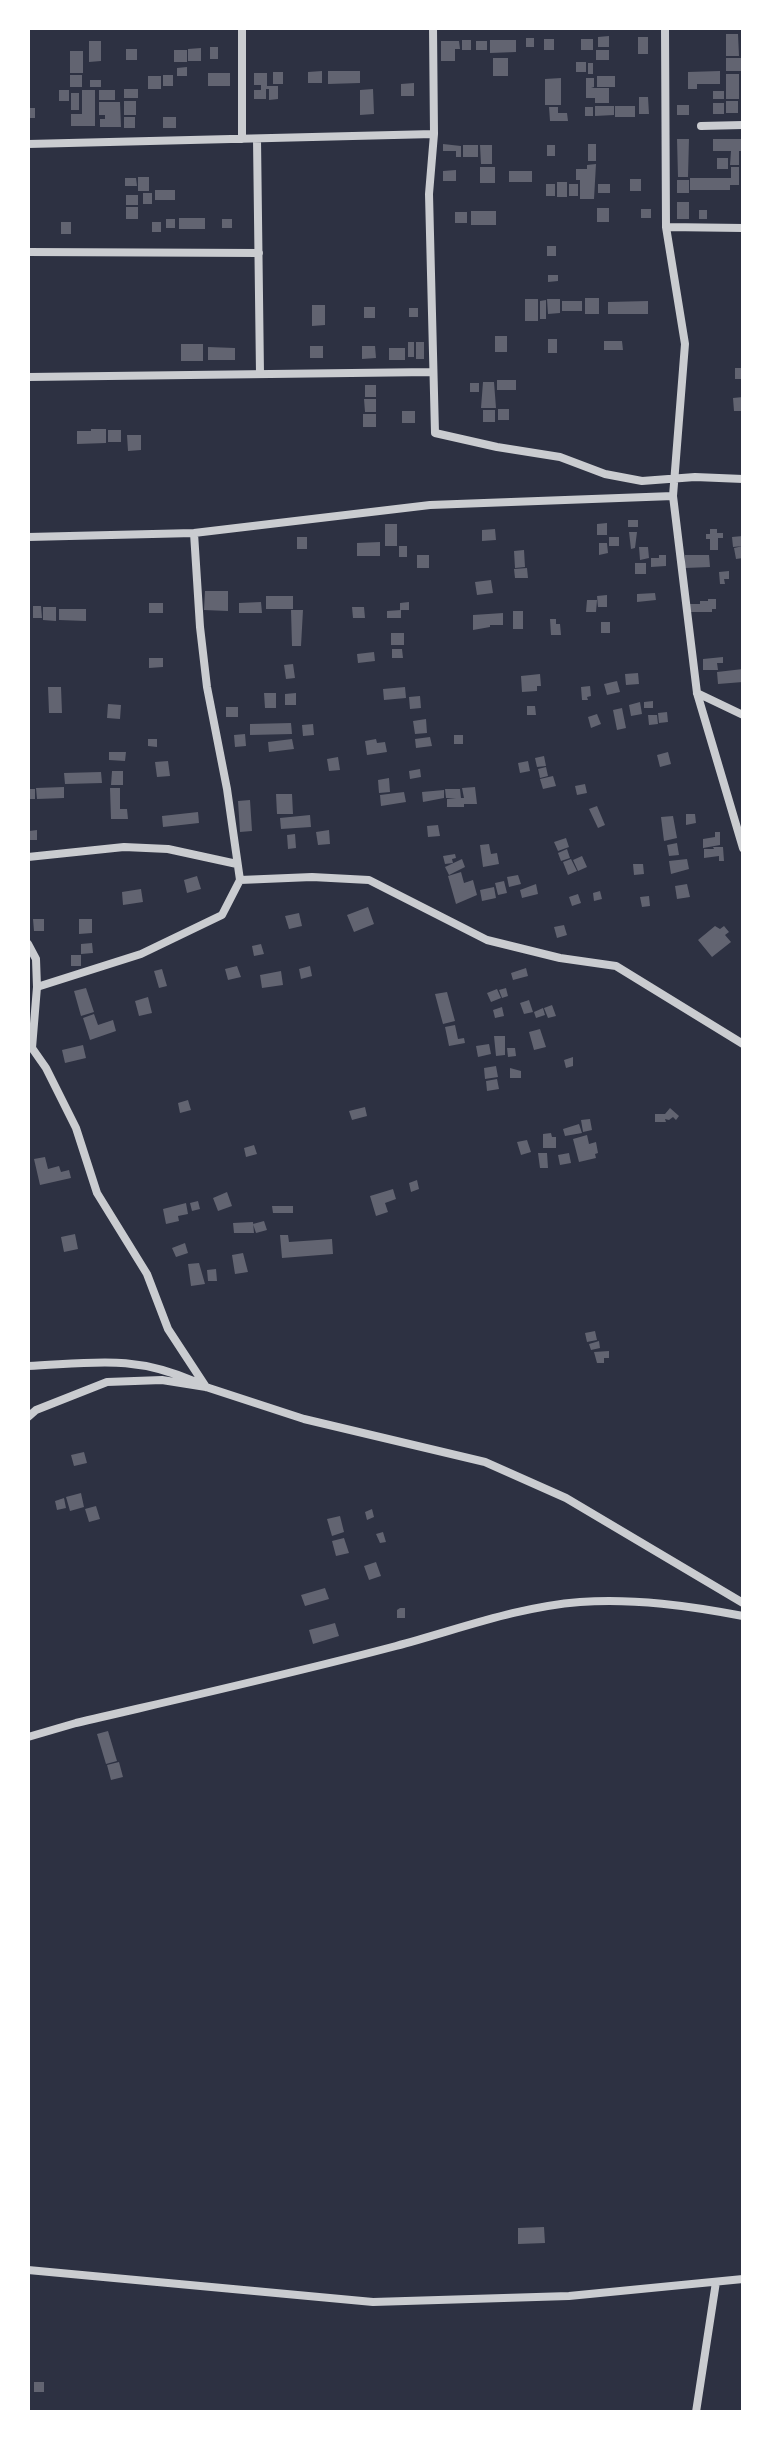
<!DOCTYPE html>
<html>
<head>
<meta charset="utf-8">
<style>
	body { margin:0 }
	#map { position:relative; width:771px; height:2440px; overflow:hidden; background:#2d3142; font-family:"Source Serif 4",serif }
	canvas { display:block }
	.frame { position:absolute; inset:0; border:30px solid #fff; pointer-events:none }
</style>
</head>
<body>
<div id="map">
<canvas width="771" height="2440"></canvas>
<div class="frame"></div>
</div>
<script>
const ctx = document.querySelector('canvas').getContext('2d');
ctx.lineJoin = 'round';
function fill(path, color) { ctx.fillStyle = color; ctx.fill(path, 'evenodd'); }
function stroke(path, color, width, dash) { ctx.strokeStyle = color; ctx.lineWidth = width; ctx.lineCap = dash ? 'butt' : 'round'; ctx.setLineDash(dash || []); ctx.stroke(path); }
const building = new Path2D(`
	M726,34H738L739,56H726Z
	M609,36V47H598V37Z
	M638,37H648V54H638Z
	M526,38H534V47H526Z
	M544,39H554V50H544Z
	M581,39H593V50H581Z
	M462,40H471V50H462Z
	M490,40H516V52L490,53Z
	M89,41H101V61L89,62Z
	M441,41H459L460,49H455V61H441Z
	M476,41H487V50H476Z
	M210,47H218V59H210Z
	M201,48V61H188V49Z
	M126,49H137V60H126Z
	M174,50H187V62H174Z
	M596,50H609V60H596Z
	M70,51H83V73H70Z
	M493,58H508V76H493Z
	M726,58H743V71H726Z
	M576,62H586V72H576Z
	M588,63H593V74H588Z
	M187,67V76H177V68Z
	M322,71V83H308V72Z
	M328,71H360V83L328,84Z
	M720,71V84H697V89H688V72Z
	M273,72H283V84H273Z
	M208,73H230V86H208Z
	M254,73H267V86H278V99L269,100V89H266V99H254V90H261V85H254Z
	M726,74H739V99H726Z
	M70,75H82V87H70Z
	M163,75H173V86H163Z
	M148,76H161V89H148Z
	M597,76H615V87H597Z
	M561,78V105H545V79Z
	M586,78H594V87L591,88H609V103H595V98H586Z
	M90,80H101V87H90Z
	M414,83V96H401V84Z
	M124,89H138V98H124Z
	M373,89L374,114L360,115V90Z
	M59,90H69V101H59Z
	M82,90H95V126H71V114H82Z
	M99,90H115V100H99Z
	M713,91H724V99H713Z
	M71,93H79V110H71Z
	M639,97H648L649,114H639Z
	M124,101H136V115H124Z
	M726,101H738V113H726Z
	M99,102H120L121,127H100V119H105V115H99Z
	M713,103H724V114H713Z
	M677,105H689V115H677Z
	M595,106H614V115L595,116Z
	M615,106H635V117H615Z
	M549,107H558V113H567L568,121H550Z
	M585,107H593V116H585Z
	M28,108H35V118H28Z
	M124,117H135V128H124Z
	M163,117H176V128H163Z
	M677,139H689L688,177H678Z
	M713,139H743V151H739V165H730L731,151H713Z
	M443,144L461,146V157H456V151H443Z
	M588,144H596V161H588Z
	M463,145H478V157H463Z
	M480,145H492V164H481Z
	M547,145H555V156H547Z
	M717,158H728V169H717Z
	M596,164L594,199H580V180H576V169H587V165Z
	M480,167H495V183H480Z
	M731,167H739V185H730V190H690V178H731Z
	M456,170V181H443V171Z
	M509,171H532V182H509Z
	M138,177H149V191H138Z
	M125,178H136L137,186H125Z
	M630,179H641V191H630Z
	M677,180H689V193H677Z
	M557,182H567V197H557Z
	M546,184H555V196H546Z
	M569,184H578V196H569Z
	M598,184H610V193H598Z
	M155,190H175V200H155Z
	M143,193H152V204H143Z
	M126,195H138V205H126Z
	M677,202H689V219H677Z
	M126,207H138V219H126Z
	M597,208H609V222H597Z
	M641,209H651V218H641Z
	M699,210H707V219H699Z
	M471,211H496V225H471Z
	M455,212H467V223H455Z
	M179,218H205V229H179Z
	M166,219H175V228H166Z
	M222,219H232V228H222Z
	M61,222H71V234H61Z
	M152,222H161V232H152Z
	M547,246H556V256H547Z
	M548,275H558V281L548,282Z
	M585,298H599V314H585Z
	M525,299H538V321H525Z
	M547,299H560V313L548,314Z
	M546,300V319H540V301Z
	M562,301H582V311H562Z
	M648,301V314H608V302Z
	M312,305H325V325L312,326Z
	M364,307H375V318H364Z
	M409,308H418V317H409Z
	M495,336H507V352H495Z
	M548,339H557V353H548Z
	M604,341H622L623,350H604Z
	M408,342H414V357H408Z
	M416,342H424V359H416Z
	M181,344H203V361H181Z
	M310,346H323V358H310Z
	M362,346H375L376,358L362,359Z
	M208,347L235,348V360H208Z
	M389,348H405V360H389Z
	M735,368H743V379H735Z
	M497,380H516V390H497Z
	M483,382H494L496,408H481Z
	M470,383H479V392H470Z
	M365,385H376V397H365Z
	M743,397V411H734L733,398Z
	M364,399H376V412H365Z
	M498,409H509V420H498Z
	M483,410H495V422H483Z
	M402,411H415V423H402Z
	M363,414H376V427H363Z
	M91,429H106V443L77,444V431H91Z
	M108,430H121V442H108Z
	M127,435H141V450L128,451Z
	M628,520H638V527H628Z
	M607,523V535H597V524Z
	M385,524H397V546H385Z
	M495,529L496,540L482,541V530Z
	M710,529H717V533H723V538H718V550H710V539H706V534H710Z
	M629,532H637L635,548L631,549Z
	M743,536V546L733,547L732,537Z
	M297,537H307V549H297Z
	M609,537H619V546H609Z
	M380,542V556H357V543Z
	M599,543H607L608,553L599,555Z
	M399,546H407V557H399Z
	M743,546V558L736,559L734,548Z
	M639,547H648L649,558L640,560Z
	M524,550L525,567L515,568L514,551Z
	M417,555H429V568H417Z
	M659,555H666V566L651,567V558H659Z
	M685,555H709L710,567L685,568Z
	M635,563H646V574H635Z
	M527,568L528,578H515L514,569Z
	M729,571V579H724L725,584H720L719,572Z
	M491,580L493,593L477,595L475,582Z
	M205,591H228V611L204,610Z
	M655,593L656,600L637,602V594Z
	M607,595V607H598L597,596Z
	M266,596H293V609H266Z
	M708,599H716V609H712V612H689V604H700V601H708Z
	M587,600H597L596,612H586Z
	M261,602L262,613H239V603Z
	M409,602V610H400V603Z
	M149,603H163V613H149Z
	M33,606H41L42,618H33Z
	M43,607H56V621L43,620Z
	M352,607H364L365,618H353Z
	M59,609H86V621L59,620Z
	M291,610H303L301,646H292Z
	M401,610V618H387V611Z
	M513,611H523V629H513Z
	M503,613V625H490V627L473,630V615Z
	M550,619H556V624H560L561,635H551Z
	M601,622H610V633H601Z
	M391,633H404V645H391Z
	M392,649H402L403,658H392Z
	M374,652L375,661L358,663L357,654Z
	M723,657V663H717L718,670H703V659Z
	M149,658H163V667L149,668Z
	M293,664L295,678L286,679L284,665Z
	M743,669V682L718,684L717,672Z
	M638,673L639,684L626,685L625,674Z
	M540,674L541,686H537V691L522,692L521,676Z
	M617,681L620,692L607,695L604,684Z
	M590,686L591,696L587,697L588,700H582L581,687Z
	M48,687H61L62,713H49Z
	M405,687L406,698L384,700L383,689Z
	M264,693H276V708H265Z
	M296,693V705H285V694Z
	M420,696L421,708L410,709L409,697Z
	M653,701V708H644V702Z
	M640,702L642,714L631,716L629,705Z
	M108,704L121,705L120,719L107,718Z
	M527,706H535L536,715H527Z
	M226,707H238V717H226Z
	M622,708L626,728L617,730L613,710Z
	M667,712L668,722L659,723L658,713Z
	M597,714L601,724L591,728L588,717Z
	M648,715H657L658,724L649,725Z
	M426,719L427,733L415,734L413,721Z
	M291,723L292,734L250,735V724Z
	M313,724L314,735L303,736L302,725Z
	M245,734L246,746L235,747L234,735Z
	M454,735H463V744H454Z
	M430,737L432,746L416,748L415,739Z
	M148,739H157V747L148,746Z
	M292,739L294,749L269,752L268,742Z
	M376,739L377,743L385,742L387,752L367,755L365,741Z
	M109,752H126L125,761L109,760Z
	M668,752L671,764L660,767L657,755Z
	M544,756L546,766L537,767L535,758Z
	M338,757L340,770L329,771L327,759Z
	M168,761L170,776L157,777L155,762Z
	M528,761L530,771L520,773L518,763Z
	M546,767L548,776L540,778L538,769Z
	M420,769L421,777L410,779L409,771Z
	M112,771H123V785H111Z
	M101,772L102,783L65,784L64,773Z
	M553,776L556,786L543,789L540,779Z
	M389,778L390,792L379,793L378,780Z
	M585,784L587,793L577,795L575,786Z
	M64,787V798L37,799L36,788Z
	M475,787L477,804H464V807H447V799L456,798H446L445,789H460L461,798H464L462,788Z
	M110,788H120V809H127L128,819H111Z
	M28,789H35V799H28Z
	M444,790V798L423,802L422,792Z
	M404,792L406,802L381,806L380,795Z
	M276,794H292L293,814H277Z
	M250,800L252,831L240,832L238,801Z
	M597,806L605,825L598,828L589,809Z
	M198,812L199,823L163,827L162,816Z
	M686,814H695L696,823L686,825Z
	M310,815L311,827L281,829L280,818Z
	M673,816L677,838L664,841L661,817Z
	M438,825L440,836L428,837L427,826Z
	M37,830V840H29V831Z
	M329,830L330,844L318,845L316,832Z
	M715,832H720V845L703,848V839L715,837Z
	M295,834L296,848L288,849L287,835Z
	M566,838L569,847L558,851L554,842Z
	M677,843L679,855L669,856L667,845Z
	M489,844L491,854L497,853L499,864L483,867L480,845Z
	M713,847H723L724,861H719V856L704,858V849H714Z
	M567,849L570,858L561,861L558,853Z
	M455,854L456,858L452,859L453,863L445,864L443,856Z
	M582,856L587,867L578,871L573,860Z
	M462,859L465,867L449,875L445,867Z
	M571,859L577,871L568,875L563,862Z
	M687,859L689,869L671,874L669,861Z
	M633,864H643L644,874L634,875Z
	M461,872L464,883L473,880L477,895L456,904L448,876Z
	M518,875L521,884L509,887L507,877Z
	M197,876L201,889L187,893L184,880Z
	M504,881L507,893L498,895L495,883Z
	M536,884L538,894L522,898L520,890Z
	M687,884L690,897L677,899L675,886Z
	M494,887L496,898L482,901L480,890Z
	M141,889L143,902L123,905L122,892Z
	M600,891L602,899L594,901L593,893Z
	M578,894L581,903L572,906L569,897Z
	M649,896L650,906L642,907L640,897Z
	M368,907L374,924L354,932L347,915Z
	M299,913L302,926L289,929L285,916Z
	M33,919H44V931H34Z
	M79,919H92V933L79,934Z
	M564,925L567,935L557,938L554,927Z
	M715,926L720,929L724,926L729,932L725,935L731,942L712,957L698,940Z
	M92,943L93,953L81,954V944Z
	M261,944L264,954L254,956L252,946Z
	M71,955H81V966H71Z
	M237,966L241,977L228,980L225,969Z
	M310,966L312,976L301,979L299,969Z
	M526,968L528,976L513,980L511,973Z
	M162,969L167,986L159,988L154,971Z
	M281,971L283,985L262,988L260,975Z
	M86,988L94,1012L81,1016L74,991Z
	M506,988L508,996L502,998L499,990Z
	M497,989L501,998L491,1002L487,993Z
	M447,992L455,1021L443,1024L435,994Z
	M148,997L152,1013L139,1016L135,1001Z
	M529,1000L533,1012L524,1014L520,1003Z
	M552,1005L556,1016L548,1018L544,1008Z
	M502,1007L504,1016L495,1018L493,1010Z
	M543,1008L545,1015L536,1018L534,1012Z
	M94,1014L98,1025L113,1020L116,1031L90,1040L83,1018Z
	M455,1025L458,1039L464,1038L465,1043L449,1046L445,1027Z
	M540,1029L546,1047L534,1050L529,1032Z
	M494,1036H505V1055L496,1056Z
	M489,1044L491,1054L478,1057L476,1046Z
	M83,1045L86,1058L65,1063L62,1050Z
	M507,1048H515L516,1056L508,1057Z
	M573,1057V1066L566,1068L564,1060Z
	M496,1066L498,1077L485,1079L484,1068Z
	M510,1068L521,1071V1078H510Z
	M497,1079L499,1089L487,1091L486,1081Z
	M188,1100L191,1110L180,1113L178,1103Z
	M365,1107L367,1116L352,1120L349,1111Z
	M670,1108L679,1116L676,1120L673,1117L669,1120L665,1119L666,1122H655V1114H665Z
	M590,1119L592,1130L583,1132L581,1120Z
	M579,1124L582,1133L565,1136L563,1129Z
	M551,1133L552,1137H556V1148H543V1134Z
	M587,1135L589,1144L596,1142L598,1153L595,1154L596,1158L579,1162L573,1139Z
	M527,1140L531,1152L521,1155L517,1142Z
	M254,1145L257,1154L246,1157L244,1148Z
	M538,1153H547L548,1168H540Z
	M569,1153L571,1163L560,1165L558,1155Z
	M45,1157L48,1169L59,1166L61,1172L69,1170L71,1178L40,1185L34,1159Z
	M417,1180L419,1189L411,1192L409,1183Z
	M393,1189L396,1199L385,1203L388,1212L376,1216L370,1196Z
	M227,1192L232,1206L218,1211L213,1198Z
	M198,1201L200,1209L192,1211L190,1203Z
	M186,1203L188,1214L178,1216L179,1221L166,1224L163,1209Z
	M272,1206H293V1213H273Z
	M264,1221L267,1230L256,1233L253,1224Z
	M253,1222L254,1233H234L233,1223Z
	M75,1234L78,1249L64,1252L61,1237Z
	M280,1235H288L289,1242L332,1239L333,1254L282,1258Z
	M185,1243L188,1253L176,1257L172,1248Z
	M243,1253L248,1272L235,1274L232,1255Z
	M199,1263L205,1284L191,1286L188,1264Z
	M216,1269L217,1281H208L207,1270Z
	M595,1331L597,1340L587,1342L585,1333Z
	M599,1341L600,1348L591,1350L589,1344Z
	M609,1351V1358H604V1363H597L594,1352Z
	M84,1452L87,1463L74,1466L71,1455Z
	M81,1493L84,1507L70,1511L66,1497Z
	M64,1498L66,1508L57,1510L55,1501Z
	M96,1506L100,1519L89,1522L85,1509Z
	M372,1509L374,1517L367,1520L365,1512Z
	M340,1516L344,1532L332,1536L327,1519Z
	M383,1532L386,1542L380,1543L376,1534Z
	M344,1538L349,1553L336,1556L332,1541Z
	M376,1562L381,1576L369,1580L364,1566Z
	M325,1588L329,1599L305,1606L301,1595Z
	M400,1608H405V1618H397V1610Z
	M335,1623L339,1636L313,1644L309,1630Z
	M108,1731L117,1761L106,1764L97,1734Z
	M119,1762L123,1777L111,1780L107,1765Z
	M544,2227L545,2243L518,2244V2228Z
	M34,2382H44V2392H34Z`);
const minor = new Path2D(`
	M242,28V139
	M433,28L434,134L429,194L435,433L497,447L560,457L605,474L642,481L695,477L743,479
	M665,28L666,227L685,344L673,496
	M701,126L743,125
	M257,139L260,374
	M28,144L434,134
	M666,227L743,228
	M28,252L259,253
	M28,377L432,372
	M194,533L200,627L207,687L227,789L240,880L312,877L369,880L487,940L560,958L616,966L743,1044
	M28,537L194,533L430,505L673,496L697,693L743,848
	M697,693L743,715
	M28,857L124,847L168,849L237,864
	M28,944L36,959L37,987
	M28,1366C93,1363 133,1354 196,1382
	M206,1387L168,1329L147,1274L97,1193L76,1128L46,1068L32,1048L37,987L141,954L222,915L240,880
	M28,1417L36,1410L107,1382L162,1380L206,1387L304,1419L485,1462L566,1498L743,1603
	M28,1737L76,1723C183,1698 290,1674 396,1646C457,1630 516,1607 580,1602C634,1598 690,1606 743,1616
	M28,2270L373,2302L569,2296L743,2279
	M696,2412L716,2282`);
fill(building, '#626471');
stroke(minor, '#caccd0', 8);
</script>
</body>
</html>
